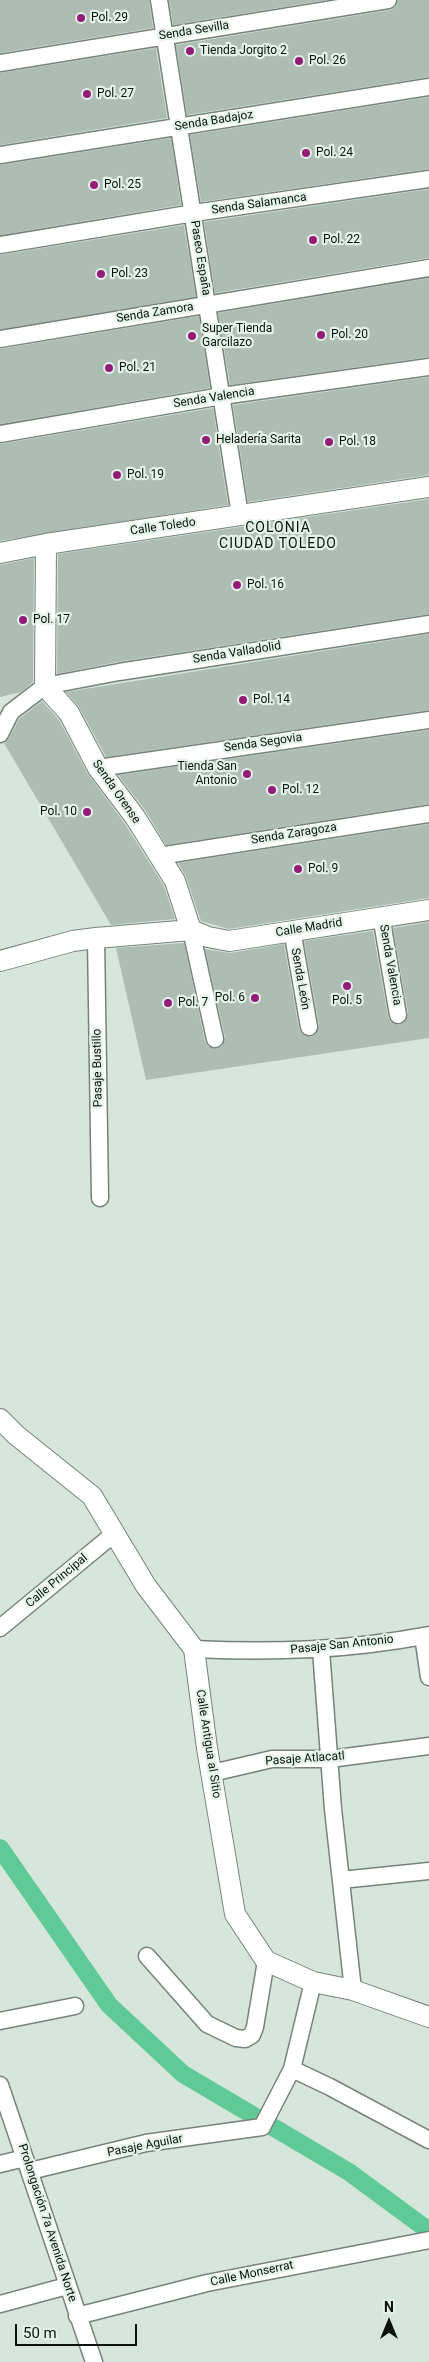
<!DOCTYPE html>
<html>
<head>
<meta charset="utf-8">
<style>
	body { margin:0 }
	#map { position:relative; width:429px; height:2362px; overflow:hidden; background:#d6e6dd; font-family:Roboto,sans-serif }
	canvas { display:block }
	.north { position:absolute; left:364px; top:2297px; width:50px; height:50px; -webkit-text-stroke:4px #e4f3ea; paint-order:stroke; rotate:0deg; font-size:14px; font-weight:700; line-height:20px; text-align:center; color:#0c110e }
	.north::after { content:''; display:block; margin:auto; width:18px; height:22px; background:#0c110e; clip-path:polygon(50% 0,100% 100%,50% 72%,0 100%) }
	.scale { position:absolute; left:15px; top:2324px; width:122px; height:22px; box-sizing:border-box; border:2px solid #0c110e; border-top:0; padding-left:6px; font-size:15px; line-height:18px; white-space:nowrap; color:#0c110e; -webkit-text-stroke:4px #e4f3ea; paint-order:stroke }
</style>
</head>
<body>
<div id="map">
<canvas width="429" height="2362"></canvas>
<div class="north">N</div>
<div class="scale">50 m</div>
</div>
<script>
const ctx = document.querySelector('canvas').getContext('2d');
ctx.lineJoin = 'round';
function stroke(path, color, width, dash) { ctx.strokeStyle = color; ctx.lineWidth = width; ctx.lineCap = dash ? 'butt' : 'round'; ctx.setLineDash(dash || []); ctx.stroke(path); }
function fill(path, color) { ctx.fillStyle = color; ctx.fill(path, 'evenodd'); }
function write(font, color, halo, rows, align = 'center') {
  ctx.font = font + ' Roboto,sans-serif'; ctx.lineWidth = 4.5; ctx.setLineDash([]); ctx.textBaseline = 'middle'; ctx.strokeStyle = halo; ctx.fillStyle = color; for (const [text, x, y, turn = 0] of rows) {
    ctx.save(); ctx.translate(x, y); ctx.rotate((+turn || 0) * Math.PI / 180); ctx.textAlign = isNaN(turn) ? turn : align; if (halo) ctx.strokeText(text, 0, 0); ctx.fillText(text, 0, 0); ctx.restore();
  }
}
const canal = new Path2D(`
	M0,1848L109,2005L183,2074L349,2172L429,2231`);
const building = new Path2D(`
	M0,0H149L153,28L0,53Z
	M169,0H326L173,25Z
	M398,0H429V77L187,115L176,45L390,10L395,7Z
	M156,48L167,118L0,145V73Z
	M429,97V169L201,202L190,135Z
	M171,138L181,205L0,235V165Z
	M429,189V258L215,293L204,222Z
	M184,225L196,297L0,329V255Z
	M429,278V357L230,385L218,313Z
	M199,316L210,388L0,424V349Z
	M429,377V475L248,502L233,405Z
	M213,408L228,505L0,541V444Z
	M429,499V614L117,662L57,674L58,554Z
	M34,558L33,682L21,692L0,697V565Z
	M429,634V710L106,757L79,707L66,692Z
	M42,701L59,720L88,774L125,824L164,886L175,919L111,925L4,743L9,738L19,719Z
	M429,730V804L166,845L145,810L118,775Z
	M429,824V898L229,929L201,921L186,877L178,863Z
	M429,922V1038L146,1080L116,948L184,943L205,1041L208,1046L217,1049L222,1046L225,1037L205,949L230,953L284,944L299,1029L302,1034L310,1037L316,1034L319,1025L304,941L373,931L388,1017L391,1022L399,1025L405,1022L408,1013L393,928Z`);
const minor = new Path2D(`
	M159,0L240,515
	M0,63L388,0
	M0,155L429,87
	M0,245L194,213L429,179
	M0,339L429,268
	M0,434L222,396L429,367
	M0,734L11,712L45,686L119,672L429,624
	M98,768L429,720
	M159,856L429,814
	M381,916L398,1015
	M191,930L215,1039
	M292,930L309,1027
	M96,938L100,1198
	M0,1628L115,1533
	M423,1636L429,1677
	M194,1649C276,1653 348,1650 429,1635
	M321,1650L333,1809L353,1990
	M212,1773L272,1759H330L429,1746
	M341,1880L429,1871
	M147,1956L207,2024L236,2038L245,2039L252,2035L255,2027L266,1961
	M313,1982L292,2069L330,2087L429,2140
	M0,2021L75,2006
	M0,2085L94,2362
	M0,2164L25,2158
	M30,2171L146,2143L262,2127L292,2069
	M0,2304L67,2286
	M77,2316L207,2283L429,2240`);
const tertiary = new Path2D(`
	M46,544L45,686L69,713L98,768L135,817L175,881L191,930
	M0,553L46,544L429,487
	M0,961L73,941L96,938L191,930L208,937L229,941L429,910
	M0,1419L16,1435L92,1496L146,1586L194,1649L207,1748L235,1914L266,1961L313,1982L353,1990L429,2017`);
const markers = [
	[81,18,5,"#941b77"],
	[190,51,5,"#941b77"],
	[299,61,5,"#941b77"],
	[87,94,5,"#941b77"],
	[306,153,5,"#941b77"],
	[94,185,5,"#941b77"],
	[313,240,5,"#941b77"],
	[101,274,5,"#941b77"],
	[321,335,5,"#941b77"],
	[192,336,5,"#941b77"],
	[109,368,5,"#941b77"],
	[206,440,5,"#941b77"],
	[329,442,5,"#941b77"],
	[117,475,5,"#941b77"],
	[237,585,5,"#941b77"],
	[23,620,5,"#941b77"],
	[243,700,5,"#941b77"],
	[247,774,5,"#941b77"],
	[272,790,5,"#941b77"],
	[87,812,5,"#941b77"],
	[298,869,5,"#941b77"],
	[347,986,5,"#941b77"],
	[255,998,5,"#941b77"],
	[168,1003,5,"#941b77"]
];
const poiNames = [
	["Pol. 29",91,18],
	["Tienda Jorgito 2",200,51],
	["Pol. 26",309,61],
	["Pol. 27",97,94],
	["Pol. 24",316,153],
	["Pol. 25",104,185],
	["Pol. 22",323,240],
	["Pol. 23",111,274],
	["Super Tienda",202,329],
	["Garcilazo",202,343],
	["Pol. 20",331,335],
	["Pol. 21",119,368],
	["Heladería Sarita",216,440],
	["Pol. 18",339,442],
	["Pol. 19",127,475],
	["Pol. 16",247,585],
	["Pol. 17",33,620],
	["Pol. 14",253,700],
	["Tienda San",237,767,"right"],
	["Antonio",237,781,"right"],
	["Pol. 12",282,790],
	["Pol. 10",77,812,"right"],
	["Pol. 9",308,869],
	["Pol. 6",245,998,"right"],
	["Pol. 5",347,1001,"center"],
	["Pol. 7",178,1003]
];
const streetNames = [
	["Senda Sevilla",194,31,-9],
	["Senda Badajoz",214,121,-9],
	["Senda Salamanca",259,204,-8],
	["Paseo España",200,258,81],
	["Senda Zamora",155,313,-9],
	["Senda Valencia",214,398,-9],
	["Calle Toledo",163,527,-8],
	["Senda Valladolid",237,653,-9],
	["Senda Segovia",263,743,-8],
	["Senda Orense",116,792,55],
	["Senda Zaragoza",294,834,-9],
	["Calle Madrid",309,928,-9],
	["Senda Valencia",390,965,80],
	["Senda León",300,979,80],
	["Pasaje Bustillo",98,1068,-91],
	["Calle Principal",57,1581,-40],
	["Pasaje San Antonio",342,1645,-6],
	["Calle Antigua al Sitio",208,1744,81],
	["Pasaje Atlacatl",305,1759,-4],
	["Pasaje Aguilar",145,2146,-11],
	["Prolongación 7a Avenida Norte",47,2223,72],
	["Calle Monserrat",252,2274,-12]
];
const neighbourhoodNames = [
	["COLONIA",278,528],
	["CIUDAD TOLEDO",278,544]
];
stroke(canal, '#5fca96', 18);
fill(building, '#aebdb4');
stroke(minor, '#75837a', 19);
stroke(tertiary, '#75837a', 22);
stroke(minor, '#fff', 16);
stroke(tertiary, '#fff', 20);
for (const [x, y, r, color] of markers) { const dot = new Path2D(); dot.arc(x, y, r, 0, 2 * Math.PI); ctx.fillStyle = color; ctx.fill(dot); stroke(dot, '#e4f3ea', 2); }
write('12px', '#0c110e', '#e4f3ea', poiNames, 'left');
write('12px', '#0c110e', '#e4f3ea', streetNames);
ctx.letterSpacing = '1px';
write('14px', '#0c110e', '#e4f3ea', neighbourhoodNames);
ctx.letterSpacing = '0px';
</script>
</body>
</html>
